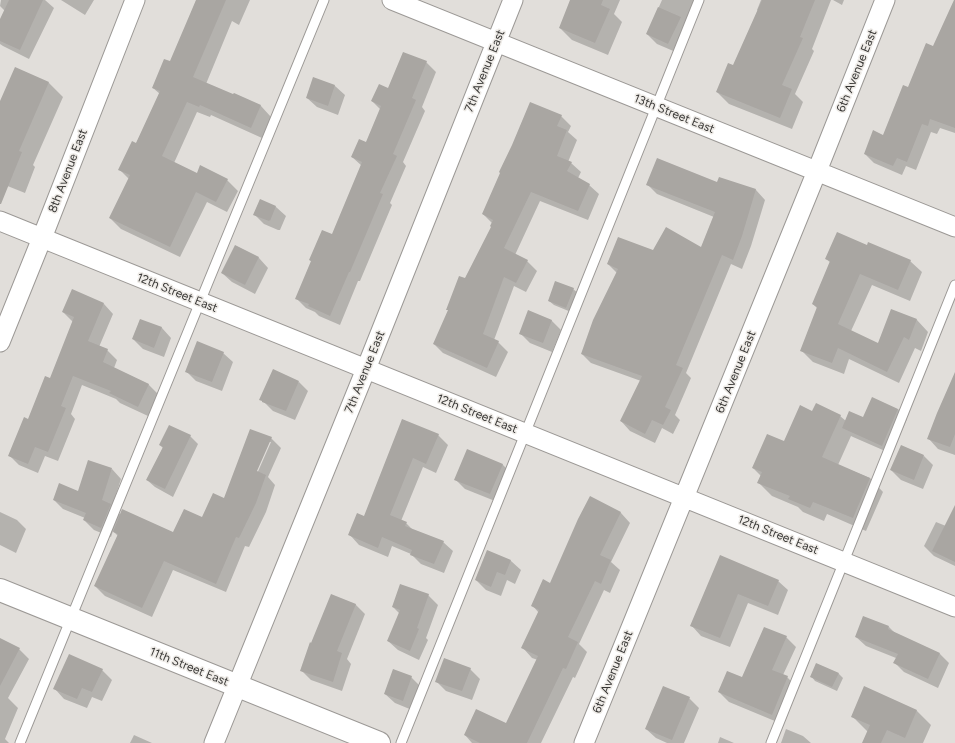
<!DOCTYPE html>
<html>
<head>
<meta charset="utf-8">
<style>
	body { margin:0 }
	canvas { display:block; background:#e1deda }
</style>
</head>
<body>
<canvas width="955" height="743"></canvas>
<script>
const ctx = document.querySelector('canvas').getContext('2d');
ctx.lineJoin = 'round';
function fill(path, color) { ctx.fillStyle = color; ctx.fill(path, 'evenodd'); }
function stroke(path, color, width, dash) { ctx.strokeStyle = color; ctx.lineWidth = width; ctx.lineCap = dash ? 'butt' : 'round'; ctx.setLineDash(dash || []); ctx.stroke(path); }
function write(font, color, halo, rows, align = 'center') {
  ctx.font = font + ' Figtree,sans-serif'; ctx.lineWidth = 3; ctx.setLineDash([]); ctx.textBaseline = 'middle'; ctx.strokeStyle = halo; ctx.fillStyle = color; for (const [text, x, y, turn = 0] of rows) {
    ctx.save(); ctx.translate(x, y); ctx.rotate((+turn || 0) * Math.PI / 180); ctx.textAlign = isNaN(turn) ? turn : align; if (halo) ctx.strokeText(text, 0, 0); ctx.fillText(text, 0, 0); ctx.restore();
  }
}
const shadow = new Path2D(`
	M1,0H45L54,8L29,59L3,46L0,44V22L5,11L0,6Z
	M61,0H94L85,15Z
	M196,0H250L239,25L232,21L206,84L261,106L271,117L262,138L211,115L210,117L197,112L174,163L197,174L227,180L238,191L227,212L207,202L180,257L121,229L110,218L129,179L119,169L136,144L160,94L153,88L171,63L196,1Z
	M572,0H620L614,14L622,22L608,55L572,40L560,28Z
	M662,0H697L678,53L657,44L647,34Z
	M761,0H831L812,49L814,51L795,94L803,102L792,129L729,104L717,92L734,66L758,11L757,10Z
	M833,0H844L842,5Z
	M955,0V133L940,128L937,134L931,132L916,170L906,166L902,175L874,163L865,154L884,136L909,88L934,47Z
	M404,53L426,62L436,72L422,107L425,111L403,162L406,166L390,203L392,205L360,281H358L340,325L319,316L315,312L306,308L297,299L312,262L310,260L332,236L362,166L352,157L366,143L381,110L372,101L389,90Z
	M16,68L49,83L63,97L33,165L35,167L25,193L0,183V104Z
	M314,78L335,86L345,95L338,115L317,107L307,98Z
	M561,116L571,126L568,132L577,140L568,162L571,163L581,172L578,178L589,185L599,194L588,220L540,201L515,255L527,261L537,271L526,292L514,286L494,340L498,342L508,352L496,377L443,353L434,344L465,279L492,227V223L483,214Z
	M718,183L756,190L765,200L751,246L742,269L731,264L686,373L691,378L675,415L680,420L673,434L662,428L655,443L630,431L621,421L641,381L591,363L582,354L617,273L608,264L653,252L702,248L714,217L657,194L648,185Z
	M260,200L276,207L286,216L280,230H278L264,224L254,214Z
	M236,246L259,258L268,268L255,294L232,282L222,273Z
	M867,246L910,261L922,272L910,301L872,285L851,331L878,344L892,310L917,320L928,332L921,351L915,348L899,383L849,359L844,374L813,362L801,350L818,309L813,304L831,263L826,259Z
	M573,289L578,293L571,312L554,305L549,301Z
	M104,304L113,314L99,347L107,350L117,360L114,368L148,384L158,394L148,416L120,403L116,399L82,385L71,414L75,419L58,461L45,456L38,473L19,465L9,455L51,379L73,322L63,312Z
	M140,320L162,328L171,338L164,357L143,349L133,339Z
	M551,320L561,330L552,352L530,343L520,333Z
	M223,353L233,362L222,391L196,381L186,371Z
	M299,382L308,391L295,420L273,411L261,399Z
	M955,394V455L938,449L929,439Z
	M898,409L907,419L892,454L853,437L851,436L838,465L870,478L883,492L866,531L827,514L824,521L803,512L798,507L772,496L758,482L761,476L753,468L784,442L813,412L840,416L846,421L863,418Z
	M403,420L438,435L448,445L436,473L423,467L401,521L406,523L413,530L443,542L453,551L444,573L421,564L411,554L392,546L388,557L359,545L350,535L365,517Z
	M190,436L198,444L173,497L155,487L147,480L163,448L160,445Z
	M271,438L281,448L268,477L275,485L266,512L249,547L245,546L226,592L173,570L152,617L105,596L95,586L118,536L113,531L111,537L94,530L84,520L85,518L63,509L54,500L78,492L112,469L121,479L112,507L121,515L173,534L202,518L224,499ZM269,442H271L256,476L254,475Z
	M924,456L933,465L923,489L901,480L891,470Z
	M502,464L512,474L500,503L465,489L455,479Z
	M590,498L621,513L630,523L611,562L620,570L610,593L604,590L579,644L587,652L575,678L573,677L541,743H472L465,735L507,724L538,660L532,658L523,648L539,613L532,605L551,584Z
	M955,507V566L934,556L924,546L936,522L946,526Z
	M0,512L17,520L26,529L16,553L0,545Z
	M488,551L511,561L521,570L515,584L507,580L501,596L486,590L476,580Z
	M721,556L778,581L788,590L778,615L748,603L730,647L701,636L692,626Z
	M428,595L438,605L426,638L428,640L419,660L398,650L388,641L400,614L393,607Z
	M355,604L365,614L347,659L351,664L342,691L311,680L301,670L312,644Z
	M889,627L896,634L940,654L949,663L938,688L904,672L895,663L896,658L866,646L856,637Z
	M786,637L796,647L783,675L787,677L797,687L782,724L729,702L719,692L743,678Z
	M0,649H19L29,659L8,698L18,708L5,739L9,743H0Z
	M817,664L839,674L843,678L837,691L815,681L811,676Z
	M470,669L480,679L472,700L446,691L436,681Z
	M102,670L112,680L102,701L92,697L87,708L64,699L55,689Z
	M411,677L421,687L412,710L395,703L385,694Z
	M865,688L917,711L931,725L923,743H863L868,732L852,716Z
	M689,698L699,708L684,743H667L656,738L646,729Z
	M786,729L803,736L811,743H781Z
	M134,735L152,743H130Z
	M720,737L734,743H718Z`);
const building = new Path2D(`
	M9,0H43L20,50L0,41V19Z
	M196,0H226L193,77L233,94L234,93L261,105L251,128L200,105L199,107L187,102L162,156L197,173L200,165L228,179L216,202L196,192L170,247L109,218L130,175L118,170L132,141L136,143L160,91L152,88L164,59L170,61Z
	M570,0H603L601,5L610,9L595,43L559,28Z
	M762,0H815L800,37L803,38L782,85L792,89L780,118L716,92L728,63L733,65Z
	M954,0H955V128L930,119L928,126L922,124L907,162L897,158L893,166L864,154L873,130L883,135L903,85L908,87L926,43L933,46Z
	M658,7L681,17L668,44L646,34Z
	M403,52L427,61L412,98L416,100L393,154L397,156L380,193L383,194L350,272H349L330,316L308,306L309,304L295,299L311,261L309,260L322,230L332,234L362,162L351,157L359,139L366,142L381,106L371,101L379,84L388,88Z
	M15,67L49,82L19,151L22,152L1,204H0V101Z
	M313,77L335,85L328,106L306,98Z
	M530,102L562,115L557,126L567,130L557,156L572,162L567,171L590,184L578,211L531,192L504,248L528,260L516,283L504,277L483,334L499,341L487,368L433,344L448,310H446L459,276L465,278L491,227L490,226L493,220L482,214L500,173L499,172L512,145Z
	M657,158L717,182L719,177L756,189L742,236L733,260L722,255L676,365L683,368L665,407L671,410L663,425L652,420L645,434L620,421L642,376L581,354L593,320L618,269L607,264L618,237L653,250L666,227L701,247L715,212L646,185Z
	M260,199L276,206L270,221L269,220V221L253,215Z
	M837,232L867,245L868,242L911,260L898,290L860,274L838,324L878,343L891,309L917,319L909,340L904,337L887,372L838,348L832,363L800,351L817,307L812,304L830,261L825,259Z
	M235,245L259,257L245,285L221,273Z
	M555,281L574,288L566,308L548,301Z
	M72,289L104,303L88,341L108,349L103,362L149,384L138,407L109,393L111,391L73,376L61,406L66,408L48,452L35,447L28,464L8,456L24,417L28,419L45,376L50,378L74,317L62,312Z
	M528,310L552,320L543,343L519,334Z
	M140,319L162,327L154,348L132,339Z
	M197,341L224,352L212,382L185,372Z
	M273,369L299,381L286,411L262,402V401L259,400Z
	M955,372V434L950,447L927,439L937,413Z
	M872,397L898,409L882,446L842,428L849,411L863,417Z
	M816,403L841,415L822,457L870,478L853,518L813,502L810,508L788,499L790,496L757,483L762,472L752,468L767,434L784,441L800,405L812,411Z
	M402,419L439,434L426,464L413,458L390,515L407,522L405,526L444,541L434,564L410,555L412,550L382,537L378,548L348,535L357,513L364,516Z
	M169,425L191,435L165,489L146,480L163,447L159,445Z
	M250,429L272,437L257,471L266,475L256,503L239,538L236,537L216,584L164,561L142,608L94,586L118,534L113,532L122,509L173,532L184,509L202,517L213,493L224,498Z
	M901,445L924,455L914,480L890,470Z
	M467,449L503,464L490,494L454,480Z
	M88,460L112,468L102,500L111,504L101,528L83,520L86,513L53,500L59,483L78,491Z
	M590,496L621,512L600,555L611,560L601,584L595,581L568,637L578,642L566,669L563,668L527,743H480L464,735L476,709L506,723L538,656L521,648L539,610L531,606L543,579L550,583L578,519Z
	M955,505V562L932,551Z
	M487,550L511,560L505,575L497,572L491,587L475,580Z
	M720,555L779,580L768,606L738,594L720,638L690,626Z
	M400,584L429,594L417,628L419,629L410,651L387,641L400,610L392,607Z
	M331,594L356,604L337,651L342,653L333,682L300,671L310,642L311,643Z
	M863,616L889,626L888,629L940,653L928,679L893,663L898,654L855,637Z
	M764,627L787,636L772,670L788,676L772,715L718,692L727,671L742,677Z
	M0,638L20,648L0,686Z
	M69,654L103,669L92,692L82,688L77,699L53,689Z
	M444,658L471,668L462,691L435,682Z
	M816,663L839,673L832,687L810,677Z
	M393,669L412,676L403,701L384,694Z
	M663,686L690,697L672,740L645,729Z
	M864,686L917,710L905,738L887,730L881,743H862L870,725L851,717Z`);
const service = new Path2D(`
	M20,743L200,302L324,0
	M401,743L699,0
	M771,743L955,285`);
const minor = new Path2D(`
	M392,0L955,227
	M0,221L955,607
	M0,342L42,238L135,0
	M214,743L366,369L513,0
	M584,743L817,171L885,0`);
const tertiary = new Path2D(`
	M0,590L379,743`);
const streetNames = [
	["7th Avenue East",485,71,-68],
	["6th Avenue East",857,71,-68],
	["13th Street East",674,114,22],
	["8th Avenue East",68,171,-69],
	["12th Street East",177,293,22],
	["7th Avenue East",365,372,-68],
	["6th Avenue East",736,372,-68],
	["12th Street East",477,414,22],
	["12th Street East",778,535,22],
	["11th Street East",189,667,22],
	["6th Avenue East",613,672,-68]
];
fill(shadow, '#0003');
fill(building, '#a9a6a2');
stroke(service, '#9c9996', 11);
stroke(minor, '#9c9996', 21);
stroke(tertiary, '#9c9996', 24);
stroke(service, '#fff', 9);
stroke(minor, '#fff', 19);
stroke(tertiary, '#fff', 22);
write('12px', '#393836', '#eeebe7', streetNames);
</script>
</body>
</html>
